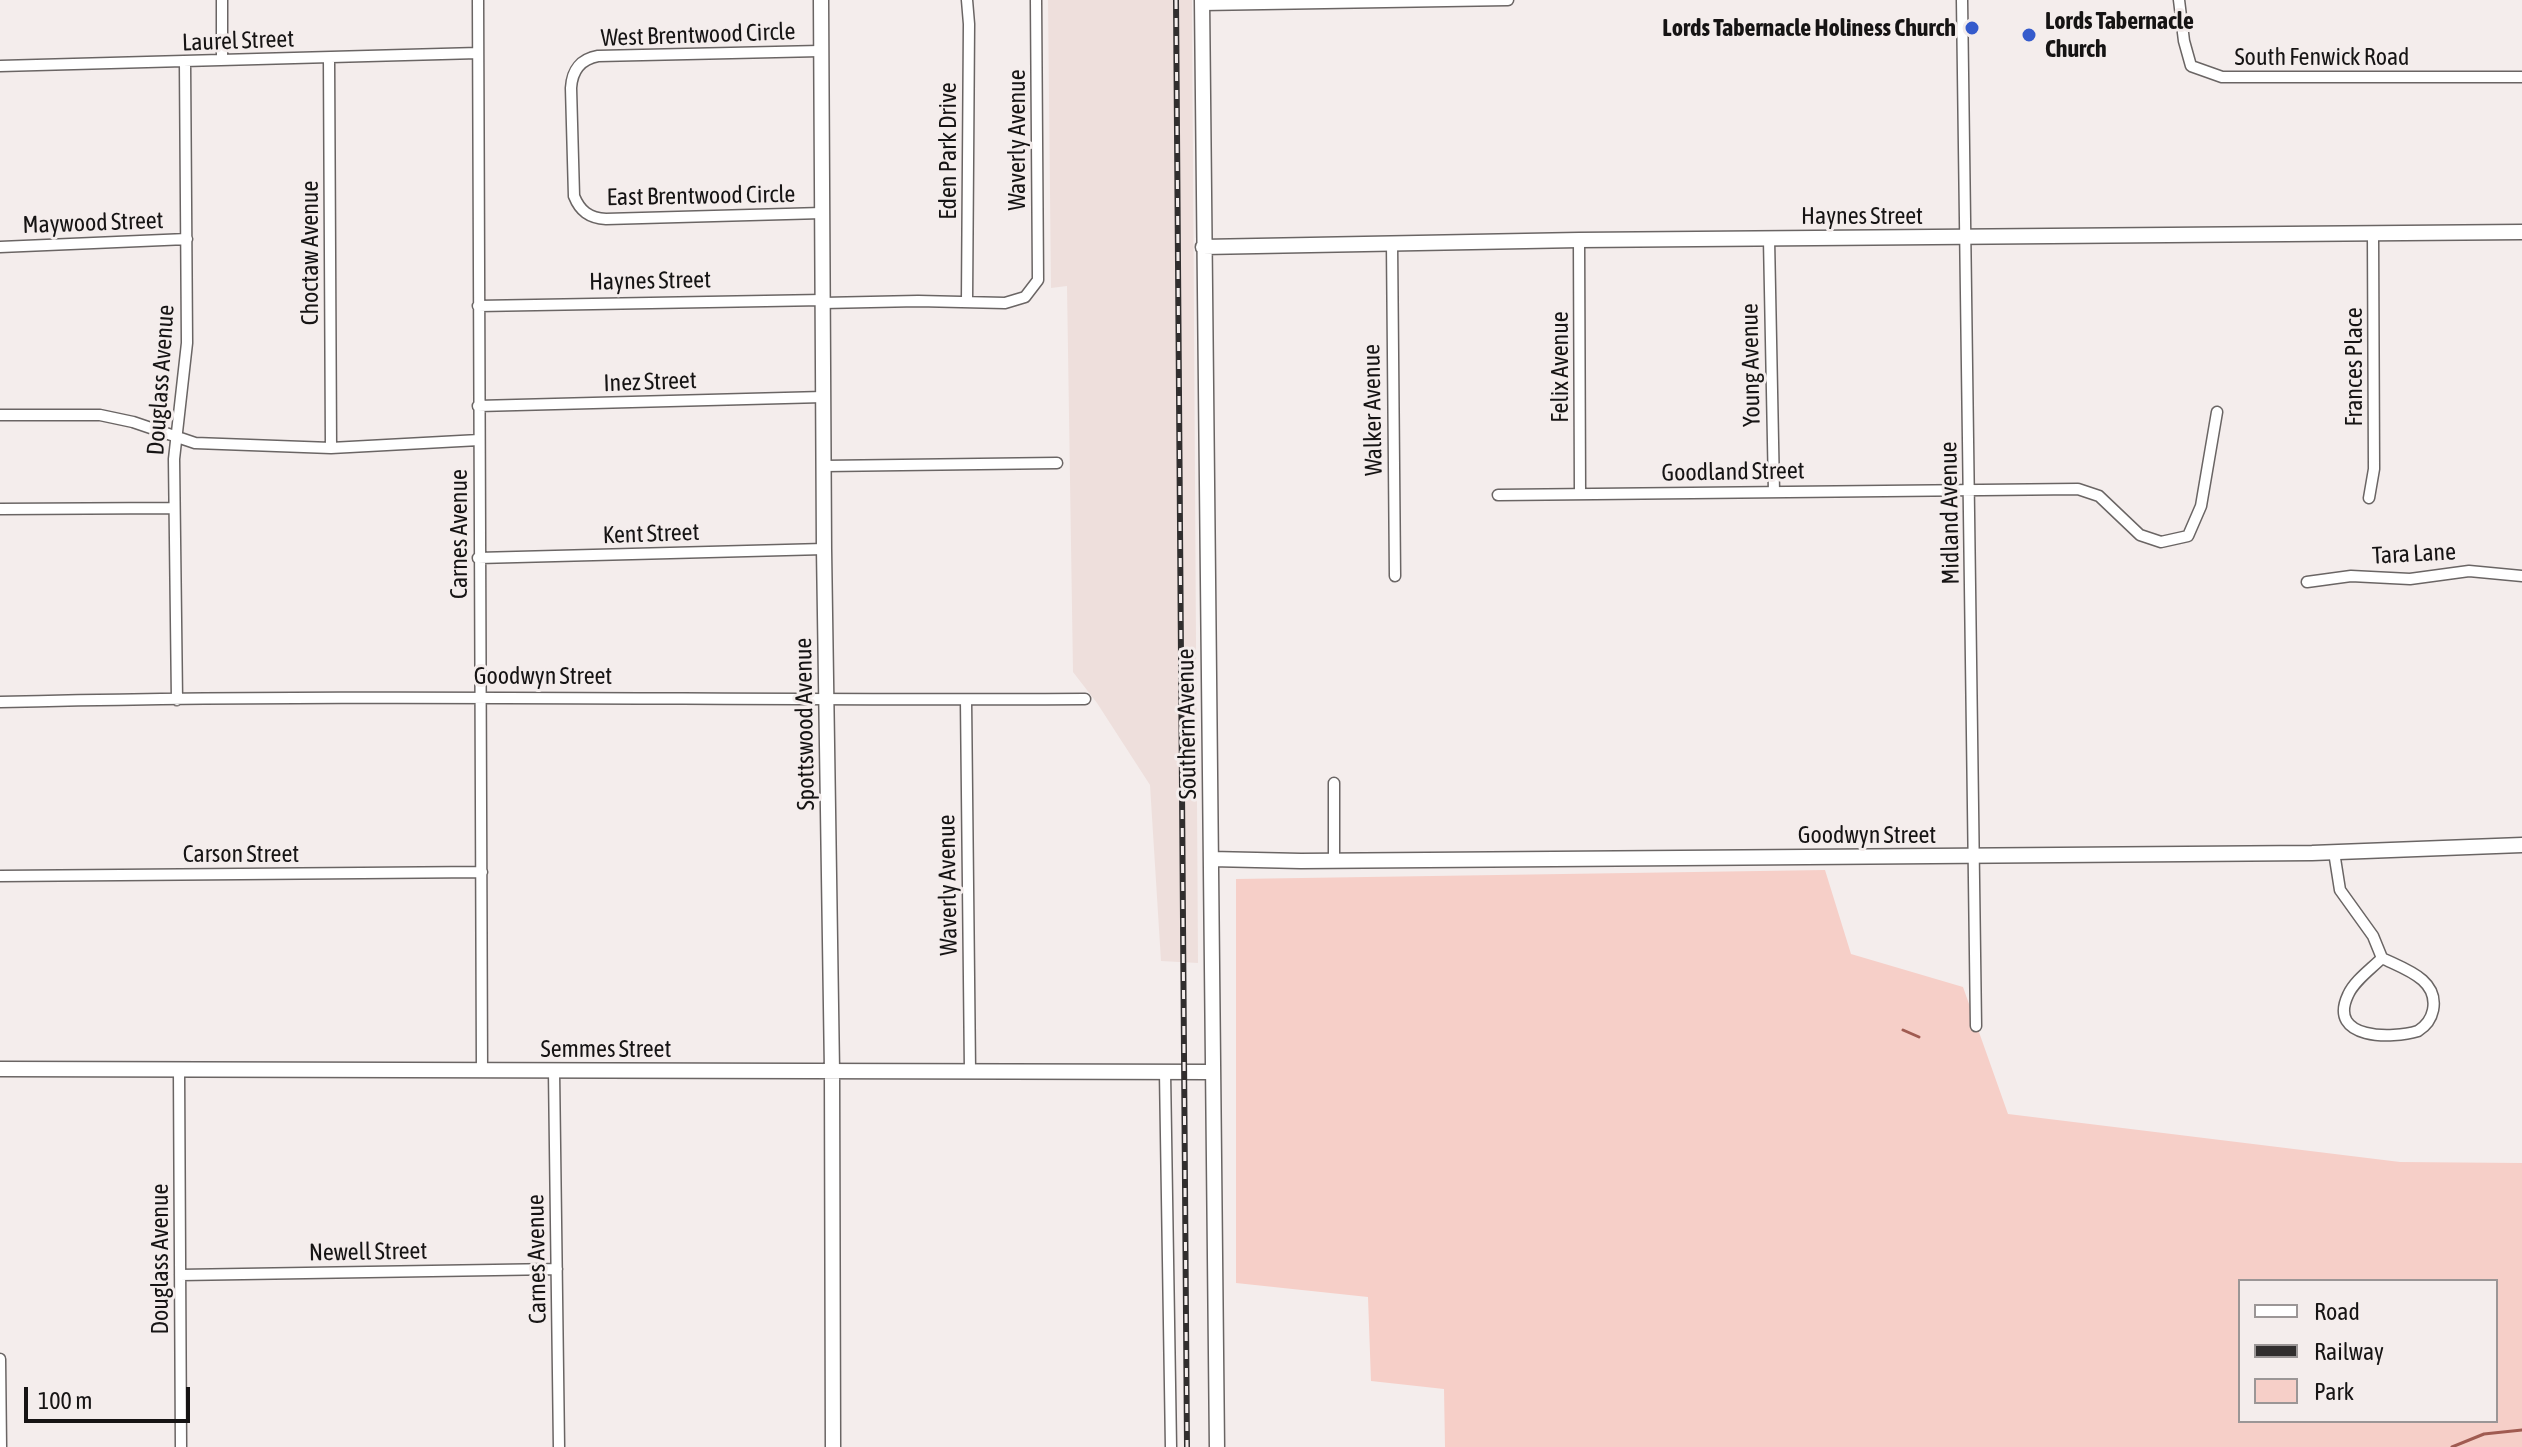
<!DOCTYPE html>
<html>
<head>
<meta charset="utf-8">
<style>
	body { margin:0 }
	#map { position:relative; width:2522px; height:1447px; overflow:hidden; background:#f4edec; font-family:"Asap Condensed",sans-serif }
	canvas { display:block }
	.legend { position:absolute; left:2238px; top:1279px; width:260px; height:144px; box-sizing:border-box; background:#f4edec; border:2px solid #9b9696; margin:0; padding:10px 14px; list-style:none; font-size:24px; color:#161414 }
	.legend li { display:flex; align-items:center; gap:16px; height:40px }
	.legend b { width:40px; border:2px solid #9b9696 }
	.scale { position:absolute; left:24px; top:1387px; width:166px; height:36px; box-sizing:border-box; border:4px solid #161414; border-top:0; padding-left:10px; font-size:24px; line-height:28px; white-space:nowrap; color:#161414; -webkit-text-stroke:6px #f4edec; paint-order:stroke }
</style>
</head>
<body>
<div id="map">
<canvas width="2522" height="1447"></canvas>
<ul class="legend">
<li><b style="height:10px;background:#fff"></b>Road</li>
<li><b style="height:10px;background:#312e2e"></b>Railway</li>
<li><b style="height:22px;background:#f6cfc8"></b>Park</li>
</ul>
<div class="scale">100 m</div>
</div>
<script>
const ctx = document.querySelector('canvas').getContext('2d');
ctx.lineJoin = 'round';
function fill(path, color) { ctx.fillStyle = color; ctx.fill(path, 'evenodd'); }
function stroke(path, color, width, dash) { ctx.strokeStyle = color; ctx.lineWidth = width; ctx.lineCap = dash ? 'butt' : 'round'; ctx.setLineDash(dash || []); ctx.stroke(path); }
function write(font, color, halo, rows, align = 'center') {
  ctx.font = font + ' "Asap Condensed",sans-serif'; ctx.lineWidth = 6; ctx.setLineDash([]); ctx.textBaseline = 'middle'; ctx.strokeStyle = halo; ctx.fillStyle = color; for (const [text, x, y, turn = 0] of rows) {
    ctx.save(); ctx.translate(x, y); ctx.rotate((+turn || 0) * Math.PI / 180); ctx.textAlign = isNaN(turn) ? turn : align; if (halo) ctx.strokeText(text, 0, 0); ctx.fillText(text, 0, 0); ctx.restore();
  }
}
const built = new Path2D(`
	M1048,0H1192L1198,963L1161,961L1150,785L1097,703L1073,672L1067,286L1051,288Z`);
const green = new Path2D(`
	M1825,870L1851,954L1963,987L2008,1114L2400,1162L2522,1163V1447H1445L1444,1389L1371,1381L1368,1297L1236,1283V879ZM2240,1281H2496V1421H2240Z`);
const stream = new Path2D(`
	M1903,1030L1919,1037
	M2452,1447L2484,1434L2522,1430`);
const street = new Path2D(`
	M478,0L482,1069
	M1962,0L1976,1026
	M2179,0L2184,41L2191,66L2222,77H2522
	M1202,5L1508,0
	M820,51L598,56C581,59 572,70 571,88L574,196C580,211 589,218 606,219L822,213
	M329,58L331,448
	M222,60V0
	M0,66L478,53
	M1769,239L1774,492
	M1579,240L1580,494
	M1392,243L1395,576
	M0,247L187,239
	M967,301L969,24L967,0
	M823,303L918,301L1005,303L1025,297L1038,280L1036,0
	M478,306L823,300
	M478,406L823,397
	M0,415H100L133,422L195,443L331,448L479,440
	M824,466L1057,463
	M1498,495L2078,489L2099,496L2140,535L2161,542L2188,536L2201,506L2217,412
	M2369,498L2374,469L2373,235
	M0,509L174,508
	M478,558L824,549
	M2307,582L2351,576L2410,579L2469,571L2522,576
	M177,700L174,459L187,343L185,63
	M966,700L970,1071
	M0,702C361,693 723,701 1085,699
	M2334,852L2340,890L2373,936L2382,958C2404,969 2439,979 2433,1010C2431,1020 2426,1026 2418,1031C2393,1039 2327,1040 2348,995C2354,981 2371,969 2382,958
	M1334,860V783
	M0,876L482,872
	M179,1070L181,1447
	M554,1071L559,1447
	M1165,1072L1171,1447
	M180,1275L557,1269
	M0,1359L1,1447`);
const secondary = new Path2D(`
	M821,0L824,549L832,1071L833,1447
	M1202,0L1217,1447
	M1203,247L1579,240L2522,232
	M1211,859L1301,861L2312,853L2522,845
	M0,1069L1212,1072`);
const rail = new Path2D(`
	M1176,0L1187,1447`);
const markers = [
	[1972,28,8,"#355bcc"],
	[2029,35,8,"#355bcc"]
];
const poiNames = [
	["Lords Tabernacle",2045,21],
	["Church",2045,49],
	["Lords Tabernacle Holiness Church",1956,28,"right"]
];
const streetNames = [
	["West Brentwood Circle",698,35,-2],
	["Laurel Street",238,41,-2],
	["South Fenwick Road",2322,57],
	["Waverly Avenue",1017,140,-90],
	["Eden Park Drive",948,151,-90],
	["East Brentwood Circle",701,196,-1],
	["Haynes Street",1862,216],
	["Maywood Street",93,223,-2],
	["Choctaw Avenue",310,253,-90],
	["Haynes Street",650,281,-1],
	["Young Avenue",1751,365,-91],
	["Felix Avenue",1560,367,-90],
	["Frances Place",2354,367,-90],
	["Douglass Avenue",161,380,-86],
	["Inez Street",650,382,-2],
	["Walker Avenue",1373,410,-91],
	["Goodland Street",1733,472,-1],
	["Midland Avenue",1950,513,-91],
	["Carnes Avenue",459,534,-90],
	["Kent Street",651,534,-2],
	["Tara Lane",2414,554,-3],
	["Goodwyn Street",543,676],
	["Spottswood Avenue",805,724,-91],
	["Southern Avenue",1187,724,-91],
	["Goodwyn Street",1867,835],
	["Carson Street",241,854],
	["Waverly Avenue",948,885,-91],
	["Semmes Street",606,1049],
	["Newell Street",368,1252,-1],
	["Douglass Avenue",160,1259,-90],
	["Carnes Avenue",537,1259,-91]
];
fill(built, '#eedfdc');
fill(green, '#f6cfc8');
stroke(stream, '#a05b51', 3);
stroke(street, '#6a6564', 13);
stroke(secondary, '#6a6564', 17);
stroke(street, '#fff', 10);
stroke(secondary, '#fff', 14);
stroke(rail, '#312e2e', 6);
stroke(rail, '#f4edec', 3, [9]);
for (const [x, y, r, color] of markers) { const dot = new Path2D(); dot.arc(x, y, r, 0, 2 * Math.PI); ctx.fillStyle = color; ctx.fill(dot); stroke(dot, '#f4edec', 3); }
write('bold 24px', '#161414', '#f4edec', poiNames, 'left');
write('24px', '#161414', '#f4edec', streetNames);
</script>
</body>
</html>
